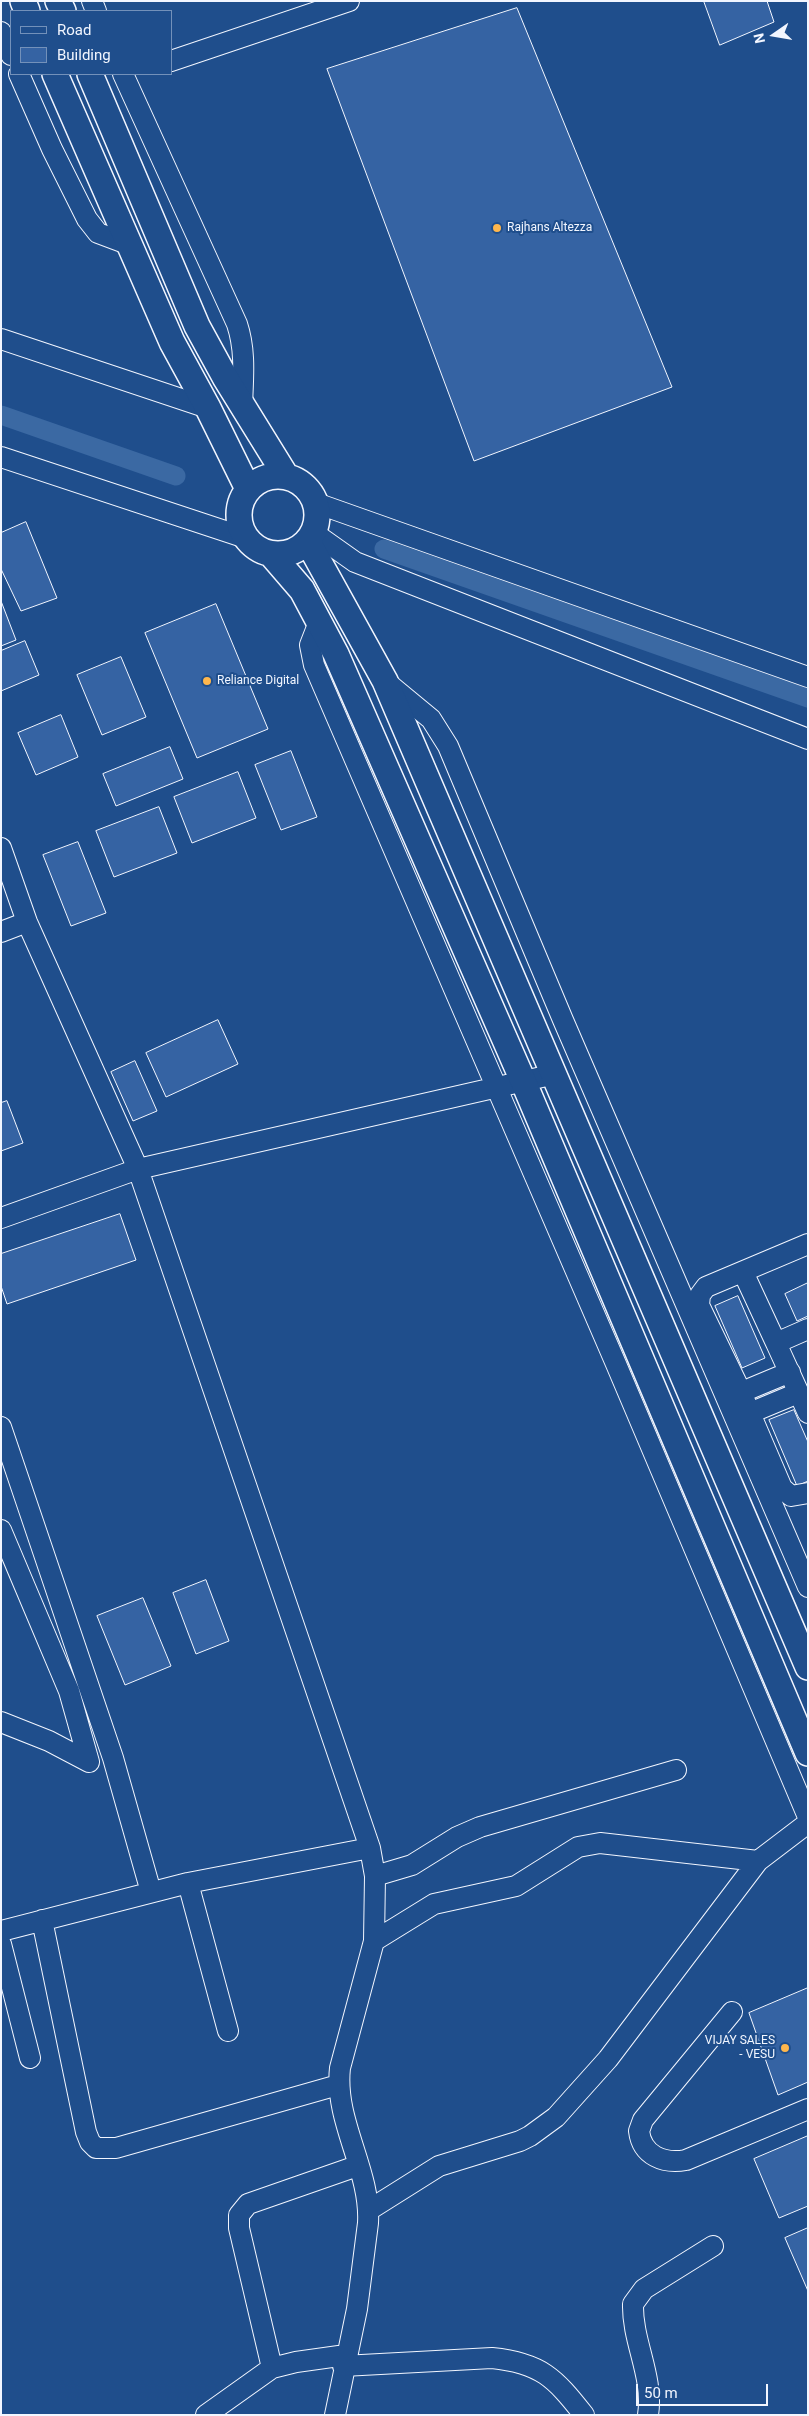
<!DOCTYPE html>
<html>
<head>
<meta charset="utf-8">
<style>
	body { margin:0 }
	#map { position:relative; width:809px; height:2416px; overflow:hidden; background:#1f4e8c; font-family:Roboto,sans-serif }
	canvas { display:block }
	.frame { position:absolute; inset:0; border:2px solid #f2f6ff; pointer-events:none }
	.legend { position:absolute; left:10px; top:10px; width:162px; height:65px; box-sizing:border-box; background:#1f4e8c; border:1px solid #7391ba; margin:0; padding:6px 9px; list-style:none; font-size:15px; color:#f2f6ff }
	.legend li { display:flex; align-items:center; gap:10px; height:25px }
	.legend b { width:25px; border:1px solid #7391ba }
	.north { position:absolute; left:749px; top:10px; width:50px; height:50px; -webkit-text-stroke:4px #1f4e8c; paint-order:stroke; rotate:257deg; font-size:14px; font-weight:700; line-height:20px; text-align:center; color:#f2f6ff }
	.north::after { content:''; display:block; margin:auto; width:18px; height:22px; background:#f2f6ff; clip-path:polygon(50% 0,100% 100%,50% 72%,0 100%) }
	.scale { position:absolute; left:636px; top:2384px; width:132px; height:22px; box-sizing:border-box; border:2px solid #f2f6ff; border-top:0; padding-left:6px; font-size:15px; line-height:18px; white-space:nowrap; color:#f2f6ff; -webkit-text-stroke:4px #1f4e8c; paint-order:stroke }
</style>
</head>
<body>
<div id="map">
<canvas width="809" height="2416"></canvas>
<div class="frame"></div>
<ul class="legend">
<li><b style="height:6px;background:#1f4e8c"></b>Road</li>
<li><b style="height:14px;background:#3563a3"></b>Building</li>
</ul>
<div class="north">N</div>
<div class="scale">50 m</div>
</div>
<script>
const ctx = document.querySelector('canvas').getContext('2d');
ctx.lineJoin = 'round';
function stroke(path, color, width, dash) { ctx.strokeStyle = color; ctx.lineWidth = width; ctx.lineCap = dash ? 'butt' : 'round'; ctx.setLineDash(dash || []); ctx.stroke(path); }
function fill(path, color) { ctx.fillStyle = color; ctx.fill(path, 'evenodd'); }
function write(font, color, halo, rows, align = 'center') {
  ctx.font = font + ' Roboto,sans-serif'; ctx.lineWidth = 4; ctx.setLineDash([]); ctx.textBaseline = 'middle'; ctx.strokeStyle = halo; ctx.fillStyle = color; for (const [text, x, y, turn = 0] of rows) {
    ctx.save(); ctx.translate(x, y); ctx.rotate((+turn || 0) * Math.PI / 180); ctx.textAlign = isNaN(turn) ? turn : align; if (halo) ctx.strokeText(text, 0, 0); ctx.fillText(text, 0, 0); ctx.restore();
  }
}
const canal = new Path2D(`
	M1,415L176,476
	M384,549L808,698`);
const building = new Path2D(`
	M704,1H767L774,22L720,45Z
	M517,8L672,387L474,461L327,69Z
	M26,522L57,598L21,611L1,569V533Z
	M1,601L16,640L1,646Z
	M216,604L268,729L197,758L145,633Z
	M25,641L39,675L1,691V651Z
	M121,657L146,717L102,735L77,675Z
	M61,715L78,757L36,775L18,733Z
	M170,747L183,779L116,806L103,774Z
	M291,751L317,817L281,830L255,765Z
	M238,772L256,818L192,843L174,797Z
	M159,807L177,853L114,877L96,831Z
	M78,842L106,913L71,926L43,855Z
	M218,1020L238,1064L166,1097L146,1053Z
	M135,1061L157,1111L133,1121L111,1072Z
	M7,1101L23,1143L1,1151V1103Z
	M120,1214L136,1260L7,1304L1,1286V1254Z
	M808,1283V1316L797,1321L785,1294Z
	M738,1296L765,1358L742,1368L715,1306Z
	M794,1410L808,1442V1481L797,1486L769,1420Z
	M206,1580L229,1641L196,1654L173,1593Z
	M143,1598L171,1666L125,1685L97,1616Z
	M808,1988V2082L778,2095L749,2013Z
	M808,2136V2206L779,2218L754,2159Z
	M808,2228V2291L785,2238Z`);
const minor = new Path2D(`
	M92,1L96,11
	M1,32L11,55
	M171,61L349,1
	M19,74L52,149L87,219L98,233L130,245
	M123,74L237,324C246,351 243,378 242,406
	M1,339L208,408
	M1,457L246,538
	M316,503L808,677
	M314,533L355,562L808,739
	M319,622L310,645L314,665L616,1364L808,1817
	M385,681L431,719L448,746L563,1020L808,1587
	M1,848L27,922L138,1169L370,1848L188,1883L1,1931
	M1,932L27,922
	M1,1218L138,1169L555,1074
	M808,1244L706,1287L700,1295L699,1305L741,1392L782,1488L791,1496L808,1493
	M743,1272L776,1343
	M808,1329L776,1343L808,1413
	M730,1397L790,1372
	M738,1418L798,1393
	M1,1427L113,1758L151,1892
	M1,1530L69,1691L89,1762L49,1741L1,1722
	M375,1876L412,1865L457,1837L480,1827L676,1770
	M188,1883L228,2031
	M42,1920L86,2132L90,2142L96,2148H116L338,2085
	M374,1941L434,1904L516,1886L578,1847L600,1843L758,1861
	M1,1944L30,2058
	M732,2012L643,2120L639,2131C642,2156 664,2164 686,2160L808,2109
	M369,2210L439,2166L520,2141L530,2136L556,2117L608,2059L758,1861L808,1823
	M343,2366L492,2358C541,2363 555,2378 584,2415
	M272,2368L239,2228V2215L248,2204L357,2166
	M206,2415L272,2368L296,2362L346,2355
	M335,2415L357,2309L368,2223C371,2170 334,2122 340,2068L374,1941L375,1876L370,1848
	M648,2415C654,2376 632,2342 633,2304L644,2289L713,2246`);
const major = new Path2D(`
	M23,1L27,11
	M58,1L63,11
	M55,74L172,342L208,408L248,489
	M90,74L197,326L226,379L286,476
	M239 515a39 39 0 1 1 78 0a39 39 0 1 1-78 0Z
	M308,542L385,681L808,1667
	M271,554L302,590L336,654L524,1083L808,1753`);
const markers = [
	[497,228,5,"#ffb74d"],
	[207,681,5,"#ffb74d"],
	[785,2048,5,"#ffb74d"]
];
const poiNames = [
	["Rajhans Altezza",507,228],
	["Reliance Digital",217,681],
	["VIJAY SALES",775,2041,"right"],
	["- VESU",775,2055,"right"]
];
stroke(canal, '#3b69a3', 19);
fill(building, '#3563a3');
stroke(building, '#f2f6ff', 1);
stroke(minor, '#f2f6ff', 22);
stroke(major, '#f2f6ff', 28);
stroke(minor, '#1f4e8c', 20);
stroke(major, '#1f4e8c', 25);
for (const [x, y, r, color] of markers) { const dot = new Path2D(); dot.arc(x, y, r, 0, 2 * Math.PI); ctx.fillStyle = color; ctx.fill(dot); stroke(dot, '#1f4e8c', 2); }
write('12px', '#f2f6ff', '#1f4e8c', poiNames, 'left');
</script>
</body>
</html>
